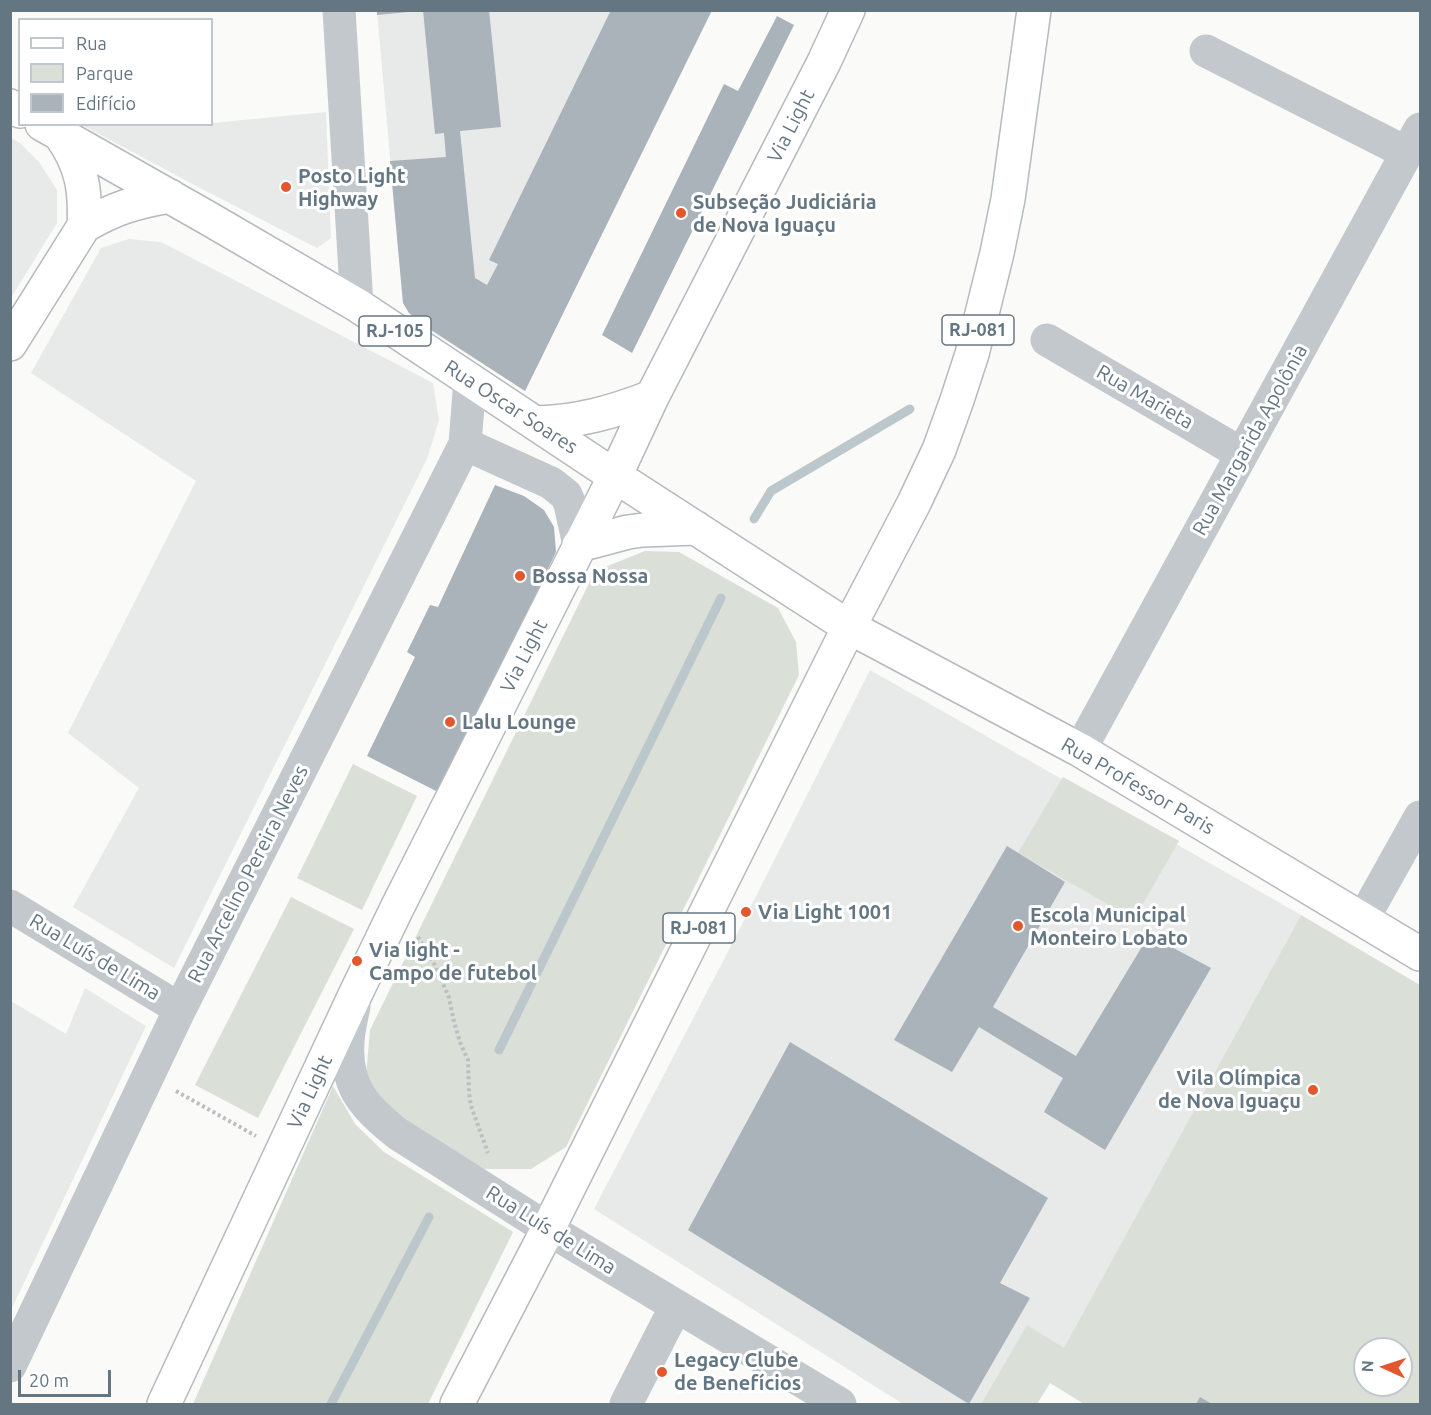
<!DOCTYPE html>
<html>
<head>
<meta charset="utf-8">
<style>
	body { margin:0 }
	#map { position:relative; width:1431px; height:1415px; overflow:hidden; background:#fafaf8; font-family:Ubuntu,sans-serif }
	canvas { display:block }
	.frame { position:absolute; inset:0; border:12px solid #657683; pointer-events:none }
	.legend { position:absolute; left:18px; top:18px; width:195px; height:108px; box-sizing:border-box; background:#fff; border:2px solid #c1c8cd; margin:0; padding:8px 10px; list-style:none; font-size:18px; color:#657683 }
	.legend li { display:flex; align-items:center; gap:12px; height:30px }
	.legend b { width:30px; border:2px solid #c1c8cd }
	.north { position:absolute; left:1353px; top:1337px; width:60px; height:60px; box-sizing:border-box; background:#fff; border:2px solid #c1c8cd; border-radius:50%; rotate:273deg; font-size:16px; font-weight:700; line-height:24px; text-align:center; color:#657683 }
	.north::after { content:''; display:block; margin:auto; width:21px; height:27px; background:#e4572e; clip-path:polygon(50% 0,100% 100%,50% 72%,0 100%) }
	.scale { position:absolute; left:18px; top:1370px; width:93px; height:27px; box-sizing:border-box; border:3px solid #657683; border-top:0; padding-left:8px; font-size:18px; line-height:21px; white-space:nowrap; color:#657683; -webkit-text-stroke:4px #fff; paint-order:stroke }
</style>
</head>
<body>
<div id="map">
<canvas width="1431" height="1415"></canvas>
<div class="frame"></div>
<ul class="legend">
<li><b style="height:8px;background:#fff"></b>Rua</li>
<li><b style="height:16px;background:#dadfd7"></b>Parque</li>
<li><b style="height:16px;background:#aab3b9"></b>Edifício</li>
</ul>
<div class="north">N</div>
<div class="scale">20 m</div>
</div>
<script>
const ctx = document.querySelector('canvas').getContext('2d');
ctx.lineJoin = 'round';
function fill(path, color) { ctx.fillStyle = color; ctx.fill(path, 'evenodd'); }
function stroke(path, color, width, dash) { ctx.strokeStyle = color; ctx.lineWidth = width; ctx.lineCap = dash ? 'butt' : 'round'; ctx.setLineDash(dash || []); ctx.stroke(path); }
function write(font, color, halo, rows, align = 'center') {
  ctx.font = font + ' Ubuntu,sans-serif'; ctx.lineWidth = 6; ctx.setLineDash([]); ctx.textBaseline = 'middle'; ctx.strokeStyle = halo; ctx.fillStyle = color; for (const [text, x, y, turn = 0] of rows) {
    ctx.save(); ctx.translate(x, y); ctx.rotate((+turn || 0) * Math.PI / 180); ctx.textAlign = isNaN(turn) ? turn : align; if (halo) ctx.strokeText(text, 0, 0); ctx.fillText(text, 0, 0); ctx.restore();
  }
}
const built = new Path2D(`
	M377,11H712L525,391L425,327L409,313L403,303Z
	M326,112L331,238L317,248L200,188L82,125L212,124V123Z
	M11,138L20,143L39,162L57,190V223L11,298Z
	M129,239L161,242L433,383L439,420L427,459L174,968L73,907L139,788L68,733L196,481L31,373L101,248Z
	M870,670L1301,915L1064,1349L1027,1326L981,1404H903L594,1209L735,938Z
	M85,988L146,1026L11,1310V1001L66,1034Z`);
const green = new Path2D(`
	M645,551L679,552L778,608L796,642L799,675L566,1147L531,1169H484L387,1115L366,1076L370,1030L595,571Z
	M353,764L417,796L362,910L297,878Z
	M1063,777L1179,841L1134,919L1018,853Z
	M291,897L354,929L258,1118L195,1085Z
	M1301,915L1420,985V1404H1084L1050,1383L1037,1404H981L1027,1325L1064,1348ZM1365,1349H1401V1385H1365Z
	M333,1086L355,1124L384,1152L513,1232L428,1404H193Z`);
const stream = new Path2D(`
	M754,519L771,491L910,409
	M499,1050L721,598
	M331,1404L429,1217`);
const building = new Path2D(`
	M377,10H408V12L377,15Z
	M423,10H489L501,127L460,131L475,278L487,285L498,264L489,260L611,10H712L525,391L425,326L409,313L403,303L390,161L446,157L444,133L435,134Z
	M777,16L794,25L632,353L602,335L724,84L738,91Z
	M495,485L524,496L544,510L554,527L556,552L440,793L367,756L415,657L407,652L430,605L438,607Z
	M1007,846L1065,882L993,1007L1076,1056L1149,935L1211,968L1105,1150L1044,1112L1063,1078L979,1027L952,1072L894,1040Z
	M790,1042L1048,1198L1000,1283L1030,1298L969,1404L688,1230Z
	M1200,1397L1212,1404H1196Z`);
const path = new Path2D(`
	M418,937L436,967L449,998L454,1022L461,1045L468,1060L469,1093L471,1106L488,1153
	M176,1091L256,1136`);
const minor = new Path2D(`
	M339,10L357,305
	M1206,51L1407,153
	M1047,340L1242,454
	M465,444L551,483L566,495L570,504L579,545
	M1080,750L1420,129
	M10,906L180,1009
	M1363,919L1420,817
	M354,1006C352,1018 348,1031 348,1043C345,1088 366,1109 398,1134L548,1229L840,1404
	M10,1366L180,1009L465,444L470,380
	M626,1404L676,1306`);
const major = new Path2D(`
	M10,106L20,111
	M42,124L206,217L357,305L598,465L849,627L1080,750L1420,954
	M84,226C115,208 135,202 170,196
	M10,344L84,226C86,191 82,165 61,136
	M536,423C578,422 613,412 652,397
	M579,545L628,532L643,530L696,528
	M164,1404L355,995L398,906L615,476L652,397L824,62L848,10
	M457,1404L548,1229L849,627L914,503L939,450L957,400L972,354L997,253L1008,199L1034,10`);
const markers = [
	[286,187,6,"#e4572e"],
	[681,213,6,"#e4572e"],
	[520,576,6,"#e4572e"],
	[450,722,6,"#e4572e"],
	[746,912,6,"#e4572e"],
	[1018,926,6,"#e4572e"],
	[357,961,6,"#e4572e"],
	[1313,1090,6,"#e4572e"],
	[662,1372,6,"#e4572e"]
];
const shields = [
	[978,330,72],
	[395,331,72],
	[699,928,72]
];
const shieldNames = [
	["RJ-081",978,330],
	["RJ-105",395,331],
	["RJ-081",699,928]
];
const streetNames = [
	["Via Light",791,126,-63],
	["Rua Marieta",1145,397,30],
	["Rua Oscar Soares",511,407,33],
	["Rua Margarida Apolônia",1250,440,-61],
	["Via Light",524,656,-63],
	["Rua Professor Paris",1138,786,30],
	["Rua Arcelino Pereira Neves",248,874,-63],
	["Rua Luís de Lima",95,957,31],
	["Via Light",310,1092,-65],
	["Rua Luís de Lima",551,1230,32]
];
const poiNames = [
	["Posto Light",298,176],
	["Highway",298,199],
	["Subseção Judiciária",693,202],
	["de Nova Iguaçu",693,225],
	["Bossa Nossa",532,576],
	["Lalu Lounge",462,722],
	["Via Light 1001",758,912],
	["Escola Municipal",1030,915],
	["Monteiro Lobato",1030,938],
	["Via light -",369,950],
	["Campo de futebol",369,973],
	["Vila Olímpica",1301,1078,"right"],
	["de Nova Iguaçu",1301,1101,"right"],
	["Legacy Clube",674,1360],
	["de Benefícios",674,1383]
];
fill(built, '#e8e9e9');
fill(green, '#dadfd7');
stroke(stream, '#bbc7cb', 9);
fill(building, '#aab3b9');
stroke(major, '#b5babe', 36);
stroke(path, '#bbbfc2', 4, [3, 3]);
stroke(minor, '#c3c8cc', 33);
stroke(major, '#fff', 33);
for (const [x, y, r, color] of markers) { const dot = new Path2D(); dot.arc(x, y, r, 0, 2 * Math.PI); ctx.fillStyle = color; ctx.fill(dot); stroke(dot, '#fff', 2); }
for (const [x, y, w] of shields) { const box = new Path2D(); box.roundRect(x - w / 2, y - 15, w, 30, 4.5); ctx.fillStyle = '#fff'; ctx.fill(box); stroke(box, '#657683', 1.5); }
write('bold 18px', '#657683', null, shieldNames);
write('20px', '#657683', '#fff', streetNames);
write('bold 20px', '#657683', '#fff', poiNames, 'left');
</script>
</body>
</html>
